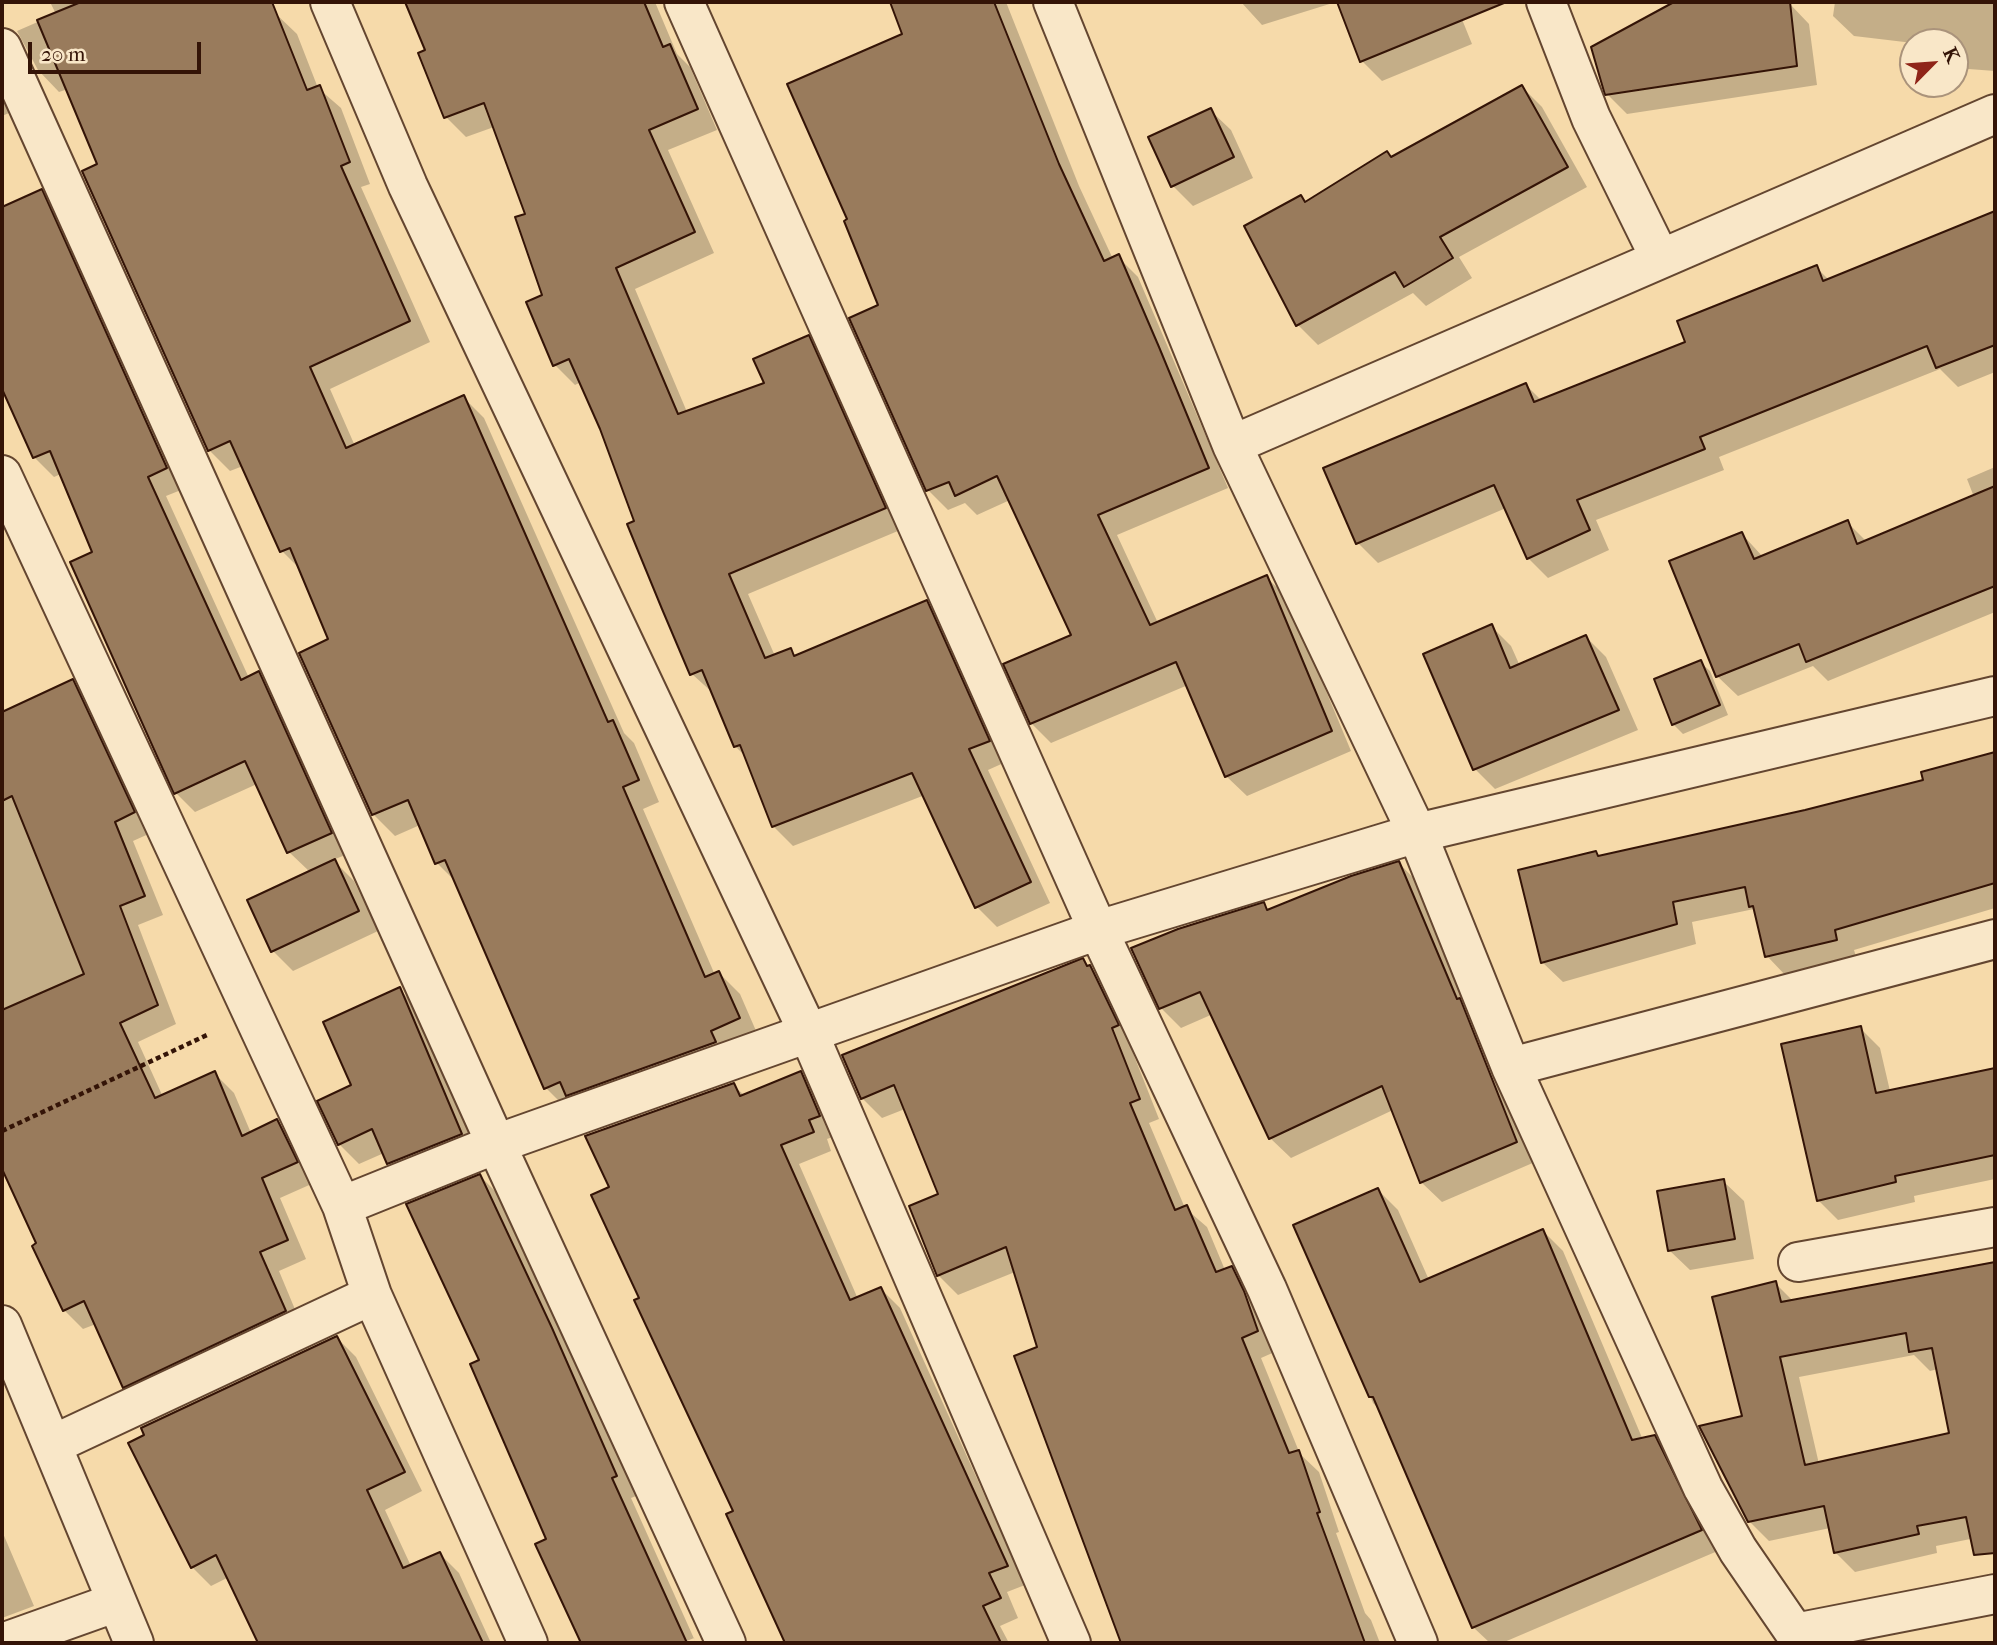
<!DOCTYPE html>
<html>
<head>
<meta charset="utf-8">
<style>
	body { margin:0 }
	#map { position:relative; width:1997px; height:1645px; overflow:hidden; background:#f6daaa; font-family:"IM FELL French Canon",serif }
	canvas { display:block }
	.frame { position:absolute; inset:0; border:4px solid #341407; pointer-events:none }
	.north { position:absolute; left:1899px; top:28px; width:70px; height:70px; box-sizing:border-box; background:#f9e7c8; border:2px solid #aa937b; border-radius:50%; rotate:65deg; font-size:19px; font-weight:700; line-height:28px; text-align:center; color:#341407 }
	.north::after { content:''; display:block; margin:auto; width:24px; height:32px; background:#8f2418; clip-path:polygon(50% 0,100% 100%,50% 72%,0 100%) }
	.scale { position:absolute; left:28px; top:42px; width:173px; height:32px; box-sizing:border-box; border:4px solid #341407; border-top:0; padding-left:9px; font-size:21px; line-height:24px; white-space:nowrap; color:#341407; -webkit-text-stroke:5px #f9e7c8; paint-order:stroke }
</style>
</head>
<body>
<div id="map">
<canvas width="1997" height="1645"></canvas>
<div class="frame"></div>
<div class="north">K</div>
<div class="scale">20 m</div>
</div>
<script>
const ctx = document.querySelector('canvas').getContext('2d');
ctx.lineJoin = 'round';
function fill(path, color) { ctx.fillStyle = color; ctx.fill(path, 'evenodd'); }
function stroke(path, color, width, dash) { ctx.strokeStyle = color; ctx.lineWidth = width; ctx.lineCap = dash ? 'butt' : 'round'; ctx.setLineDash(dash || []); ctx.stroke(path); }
const shadow = new Path2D(`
	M50,2H229L238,28L275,13L297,34L318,88L341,108L370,184L361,187L430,342L330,389L355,446L463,397L484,418L624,733L634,743L659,802L643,809L715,975L719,973L740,994L760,1040L567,1109L546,1088L458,884L437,863L420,825L395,836L373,814L301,654L330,640L302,571L282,551L243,466L230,471L209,450L68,89L59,92L38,70L17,31L56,14Z
	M407,2H655L677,54L690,67L717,130L668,150L714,253L635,289L687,412L766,384L808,337L829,358L905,528L748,594L775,656L790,650L797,657L926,602L946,622L1008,761L988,770L1050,903L997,927L977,907L925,795L793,846L773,826L747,758L735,746L714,694L692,674L601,428L581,382L575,385L555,365L545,296L527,215L494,127L466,137L446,117L427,51Z
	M892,2H1006L1079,186L1113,259L1118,257L1138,277L1228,488L1117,535L1158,623L1266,577L1287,597L1351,751L1247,796L1226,776L1188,685L1051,743L1031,723L1073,636L1010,500L977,515L965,503L948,510L928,490L880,306L905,35Z
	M1241,2H1336L1262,25Z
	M1358,2H1455L1472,44L1382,81L1362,61L1342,8Z
	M1678,2H1694L1707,15L1789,3L1809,24L1817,85L1627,114L1607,94L1593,48Z
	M1835,2H1995V71L1955,68V42L1913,43L1854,36L1833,16Z
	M2,68L16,110L2,116Z
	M1522,87L1542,107L1587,187L1459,257L1472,278L1426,306L1413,293L1318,345L1298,325L1301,197L1307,203Z
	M1210,110L1231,130L1253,178L1193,206L1173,186Z
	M41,191L61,211L186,488L166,496L249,678L259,673L278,693L350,853L333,860L354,881L378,931L293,971L273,951L310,872L289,852L257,784L195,812L176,793L95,553L61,474L54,477L34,457L2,380V209Z
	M1995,213V372L1958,387L1940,369L1719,457L1724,470L1596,520L1609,550L1548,578L1528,558L1506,508L1378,563L1358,543L1526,385L1542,401L1687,343L1816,267L1829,280Z
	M1995,467V612L1828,681L1813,666L1738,696L1717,676L1742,534L1763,557L1847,522L1867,542L1974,497L1967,479Z
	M1491,626L1511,646L1520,666L1586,637L1606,657L1638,730L1495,789L1475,769Z
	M1700,662L1710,671L1728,715L1683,734L1673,724Z
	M72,681L92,700L153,832L133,841L163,915L138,925L176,1024L138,1042L163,1097L214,1073L234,1093L251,1133L277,1121L296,1141L316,1182L280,1198L306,1259L279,1271L304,1331L143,1406L124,1387L96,1324L83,1329L64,1310L39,1244L22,1164L2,1118V714Z
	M1995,752V908L1854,950L1857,960L1787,977L1767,956L1754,909L1692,922L1696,944L1563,982L1542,962L1596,853L1600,857L1726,831L1925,781L1923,773Z
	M1399,863L1419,884L1535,1162L1442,1202L1421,1182L1393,1110L1291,1158L1270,1138L1213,1014L1181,1028L1161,1008L1263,904L1270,911Z
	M1083,960L1110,987L1137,1045L1131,1048L1159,1119L1149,1123L1185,1208L1207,1227L1225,1270L1231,1268L1252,1288L1277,1351L1261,1358L1300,1454L1319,1472L1339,1532L1336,1533L1365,1613L1371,1620L1380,1643H1123L1016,1357L1039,1348L1015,1272L958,1295L938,1275L941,1195L905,1109L882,1118L862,1098Z
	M399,989L419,1009L481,1154L409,1183L389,1163L384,1153L359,1164L339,1144L353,1086Z
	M1860,1028L1880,1048L1890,1091L1995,1070V1179L1914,1196L1915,1202L1838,1220L1818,1200Z
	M801,1073L820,1092L838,1135L827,1139L831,1151L799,1164L858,1299L881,1289L900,1308L1025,1585L1007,1592L1018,1618L1000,1626L1009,1643H787L729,1515L736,1511L642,1299L611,1187L733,1085L745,1096Z
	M480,1176L500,1196L572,1350L636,1496L631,1498L696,1643H691L695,1641L694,1638L682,1643H582L538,1544L548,1539L481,1361Z
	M1723,1181L1744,1201L1754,1259L1690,1270L1669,1250Z
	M1378,1190L1398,1210L1429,1280L1543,1231L1563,1251L1643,1440L1654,1437L1675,1458L1720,1550L1502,1643H1490L1473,1627L1381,1411L1373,1403L1295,1226Z
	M1995,1264V1534L1936,1546L1937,1553L1855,1572L1835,1552L1830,1528L1769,1541L1749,1521L1701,1427L1744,1417L1775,1283L1793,1301ZM1914,1355L1930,1371L1938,1369L1951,1434L1819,1464L1799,1377Z
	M337,1338L356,1357L422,1491L385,1510L411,1566L440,1554L459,1573L491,1643H260L229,1577L211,1586L192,1567Z
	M2,1531L34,1606L2,1618Z`);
const building = new Path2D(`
	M81,2H272L307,90L320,85L350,162L341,166L410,321L310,367L346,448L464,395L608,722L613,720L639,780L623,787L705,977L719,971L740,1018L711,1031L716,1042L566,1096L560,1082L544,1089L445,860L435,864L408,800L372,815L299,653L328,639L290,548L280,552L230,441L208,451L82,171L97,164L37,20Z
	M405,2H644L663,47L670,44L698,109L649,130L695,232L616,268L678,414L764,383L753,359L809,335L886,508L729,574L765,658L791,648L794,656L927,600L990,741L969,749L1031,882L975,908L912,773L772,827L740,745L734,747L702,670L690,675L662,609L627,524L634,521L600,429L569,359L553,366L526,302L542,295L515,217L525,214L484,103L444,118L418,53L425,50Z
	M890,2H994L1059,164L1104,261L1119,254L1159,347L1209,468L1098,515L1150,625L1267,575L1332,731L1225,777L1176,662L1030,724L1003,664L1071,635L997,476L955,496L949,482L926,491L849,318L878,305L844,221L847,219L787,84L902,34Z
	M1337,2H1503L1504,3L1360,62Z
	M1674,2H1790L1797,66L1605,95L1591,47Z
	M1522,85L1568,167L1440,237L1453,258L1404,287L1395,272L1296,326L1244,226L1301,195L1305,202L1387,151L1391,157Z
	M1211,108L1234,157L1171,187L1148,137Z
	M42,189L167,468L148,477L241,680L259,671L332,833L287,853L245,761L174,794L70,562L92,552L50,451L33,458L2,389V207Z
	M1995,211V345L1936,368L1927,346L1700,437L1705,449L1577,500L1590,530L1527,559L1494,485L1356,544L1323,468L1526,383L1534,402L1685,342L1677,321L1817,265L1823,281Z
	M1995,486V586L1806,662L1799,644L1716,677L1669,561L1742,532L1754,559L1848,520L1857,544Z
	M1492,624L1510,668L1586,635L1619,710L1473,770L1423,654Z
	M1701,660L1720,705L1672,725L1654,679Z
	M73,679L135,812L115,822L145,896L120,906L158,1005L120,1023L155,1098L215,1071L242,1136L277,1119L298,1162L262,1178L288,1240L260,1252L286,1311L123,1388L84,1301L63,1311L32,1246L36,1243L2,1169V1010L84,974L12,796L2,801V712Z
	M1995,752V883L1835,930L1837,940L1765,957L1753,906L1749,907L1745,887L1673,902L1677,924L1541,963L1518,870L1596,851L1598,856L1805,810L1923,780L1921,772Z
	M335,859L359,911L271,952L247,900Z
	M1399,861L1457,999L1460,998L1517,1142L1420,1183L1382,1086L1269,1139L1200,992L1159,1009L1131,948L1178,929L1264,902L1267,910L1351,876Z
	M1083,958L1087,966L1090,965L1119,1025L1112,1028L1140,1099L1130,1103L1175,1210L1187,1205L1216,1272L1232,1266L1244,1291L1258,1331L1242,1338L1289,1453L1299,1450L1320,1512L1317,1513L1365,1643H1121L1014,1356L1037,1347L1006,1247L937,1276L909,1206L938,1194L894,1085L861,1099L842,1055Z
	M400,987L462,1134L387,1164L372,1129L338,1145L317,1101L351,1085L323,1022Z
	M1861,1026L1876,1093L1995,1068V1155L1895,1176L1896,1182L1817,1201L1781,1044Z
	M801,1071L820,1116L809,1120L814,1132L781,1145L850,1300L881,1287L1008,1566L989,1573L1001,1598L983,1606L1001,1643H785L726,1514L733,1511L634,1300L639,1298L591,1195L609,1187L585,1136L734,1083L740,1096Z
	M480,1174L552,1328L617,1476L612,1478L687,1643H581L535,1544L546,1539L470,1364L479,1360L406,1204Z
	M1724,1179L1735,1239L1668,1251L1657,1191Z
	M1378,1188L1420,1282L1543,1229L1632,1440L1655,1435L1702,1530L1472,1628L1373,1397H1369L1293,1225Z
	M1995,1262V1553L1974,1555L1966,1517L1917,1526L1919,1534L1834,1553L1824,1506L1748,1522L1699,1426L1742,1416L1712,1297L1776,1281L1781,1302ZM1906,1333L1909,1352L1932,1348L1949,1433L1805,1465L1780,1357Z
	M337,1336L405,1472L367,1490L403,1568L440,1552L483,1643H258L216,1555L191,1568L128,1443L144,1435L141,1428Z`);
const path = new Path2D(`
	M2,1131L207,1035`);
const minor = new Path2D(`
	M330,2L408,186L808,1032L1071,1643
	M684,2L1098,930L1267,1289L1418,1643
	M1053,2L1232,445L1417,833L1511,1067L1703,1488L1738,1550L1795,1633L1995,1594
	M1546,2L1591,118L1660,258
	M2,48L496,1144L726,1643
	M1232,445L1995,114
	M2,475L342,1206L372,1295L528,1643
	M1511,1067L1995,939
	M342,1206L496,1144L1098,930L1417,833L1995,696
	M1798,1262L1995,1227
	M2,1325L134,1643
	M52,1445L372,1295
	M2,1643L117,1602`);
fill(shadow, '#0003');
fill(building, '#997b5c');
stroke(building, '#341407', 2);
stroke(minor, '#644630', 42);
stroke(path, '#341407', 4.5, [5, 3.5]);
stroke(minor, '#f9e7c8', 38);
</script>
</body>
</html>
